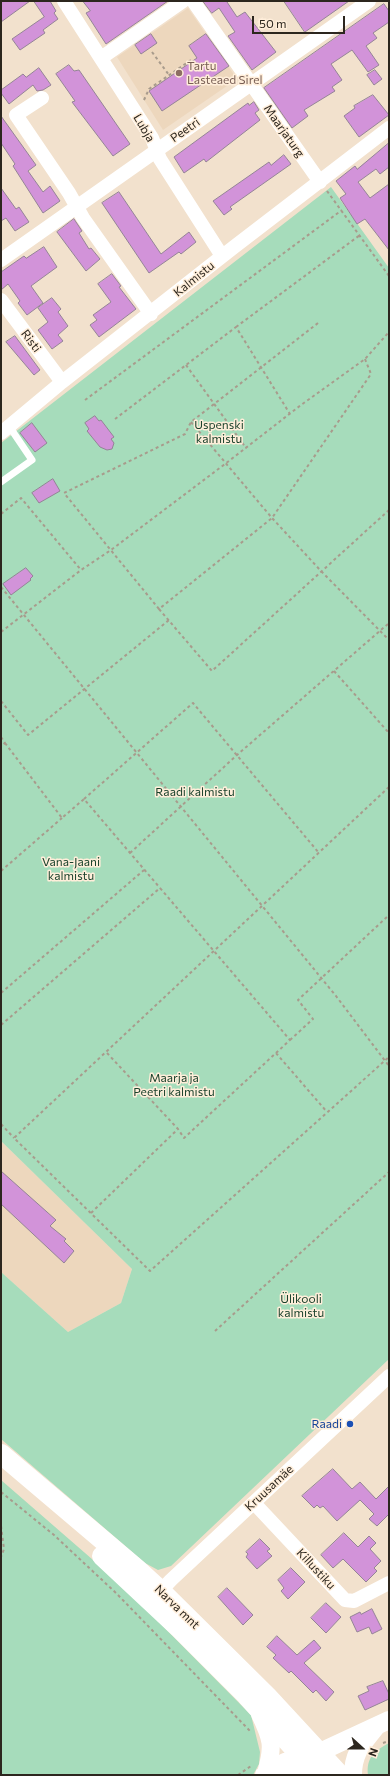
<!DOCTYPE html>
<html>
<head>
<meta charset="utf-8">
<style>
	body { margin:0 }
	#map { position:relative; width:390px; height:1776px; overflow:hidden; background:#f2e1cd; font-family:Commissioner,sans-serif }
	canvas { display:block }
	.frame { position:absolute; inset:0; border:2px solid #2c261e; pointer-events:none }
	.north { position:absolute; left:342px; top:1728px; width:40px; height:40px; -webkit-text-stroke:3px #ffeeda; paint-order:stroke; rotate:111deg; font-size:11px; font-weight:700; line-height:16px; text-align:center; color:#2c261e }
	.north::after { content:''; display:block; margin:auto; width:14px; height:18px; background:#2c261e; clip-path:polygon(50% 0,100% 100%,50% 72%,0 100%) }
	.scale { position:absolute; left:252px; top:16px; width:93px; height:18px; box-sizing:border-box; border:2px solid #2c261e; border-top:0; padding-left:5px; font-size:12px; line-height:14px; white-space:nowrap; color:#2c261e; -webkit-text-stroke:3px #ffeeda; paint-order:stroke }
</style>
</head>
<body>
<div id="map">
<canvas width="390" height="1776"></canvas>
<div class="frame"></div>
<div class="north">N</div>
<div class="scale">50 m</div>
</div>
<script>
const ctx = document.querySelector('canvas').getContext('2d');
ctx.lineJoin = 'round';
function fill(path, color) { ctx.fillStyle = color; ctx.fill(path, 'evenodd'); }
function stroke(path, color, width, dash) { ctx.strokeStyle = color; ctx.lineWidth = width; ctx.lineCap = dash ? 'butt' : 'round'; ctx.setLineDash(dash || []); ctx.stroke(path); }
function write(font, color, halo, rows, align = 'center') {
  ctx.font = font + ' Commissioner,sans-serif'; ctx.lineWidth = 3; ctx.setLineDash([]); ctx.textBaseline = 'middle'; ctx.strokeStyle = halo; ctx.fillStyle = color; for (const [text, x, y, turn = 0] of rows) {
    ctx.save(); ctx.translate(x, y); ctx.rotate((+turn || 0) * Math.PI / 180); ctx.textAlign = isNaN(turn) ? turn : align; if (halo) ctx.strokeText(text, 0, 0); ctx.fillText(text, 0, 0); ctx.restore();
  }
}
const built = new Path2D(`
	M188,8L237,79L163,130L117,57Z
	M1,1141L132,1269L121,1303L68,1332L1,1272Z`);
const green = new Path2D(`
	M331,187L389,268V1359L171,1566L158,1570L145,1563L1,1439V1272L68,1332L121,1303L132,1269L1,1141V443Z
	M1,1480L123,1586L251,1715L260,1752L259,1764L253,1775H1Z
	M389,1743V1775H368C366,1758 374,1751 389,1743Z`);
const building = new Path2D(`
	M1,1H30L1,22Z
	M34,1H50L56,11L54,13L58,19L43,30L45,33L20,50L12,39L44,17Z
	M83,1H168L106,44L86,13L90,11Z
	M203,1H229L227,2L237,17L245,12L276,52L252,70L228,36L235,32L219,8L212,13Z
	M284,1H349L305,32Z
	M384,4L389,11V22L373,33L377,38L366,46L379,65L368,72L352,50L331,64L342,80L332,87L335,91L304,110L308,116L292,128L264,88Z
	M151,34L157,43L141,54L135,45Z
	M206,34L229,66L162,111L149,91L197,58L189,46Z
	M69,65L74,71L79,70L130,144L113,156L72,102L75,101L56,74Z
	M39,68L51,85L43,90L37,91L33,85L9,104L1,93V90L23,74L26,77Z
	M375,70L382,79L374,85L367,75Z
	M373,95L389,115L359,137L344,116L355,108L354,106Z
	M254,102L259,110L255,113L260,120L206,162L204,159L184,173L174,157L248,103L249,105Z
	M1,116L36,165L28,171L43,192L50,186L60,201L43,213L13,166L15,164L1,143Z
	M389,143V167L380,174L376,169L358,182L370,198L389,184V250L365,219L357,224L340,198L346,194L336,181L355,166L357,169Z
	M284,155L291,164L230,207L232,209L224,215L213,201L269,162L271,165Z
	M1,188L16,209L19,207L29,222L15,231L6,218L1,221Z
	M119,192L161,254L189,232L196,242L181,254L179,252L149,273L102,203Z
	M74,219L82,231L79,233L89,249L91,248L100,259L86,271L57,232Z
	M44,247L57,267L31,286L43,303L27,315L18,303L20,301L8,284L1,290V272L24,256L26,258Z
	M112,274L121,286L119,287L136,309L99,337L90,325L97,320L93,315L111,302L98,284Z
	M52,298L61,309L58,312L68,326L58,335L63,341L52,349L38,330L48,322L38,308Z
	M15,336L40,370L34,375L6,342Z
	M95,416L99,421L101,420L114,437L111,439L114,443L112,449L107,450L100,447L87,431L89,429L85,423Z
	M32,423L47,443L35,452L20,433Z
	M53,479L60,491L39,503L32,493Z
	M26,568L33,576L30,579L31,580L11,595L3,584Z
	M1,1171L56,1220L50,1226L66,1239L64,1241L74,1251L64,1263L1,1204Z
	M333,1469L352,1489L360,1482L376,1499L389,1486V1514L377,1526L369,1519L374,1514L360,1500L337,1521L323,1506L320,1508L317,1505L314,1508L302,1496Z
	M344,1533L358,1547L369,1536L376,1543L370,1549L381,1561L374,1568L377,1571L366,1582L343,1559L333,1568L321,1555Z
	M260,1539L270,1549L267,1551L272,1556L257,1569L246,1557L248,1554L246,1552Z
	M291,1568L305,1582L288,1599L281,1591L284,1588L278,1580Z
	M227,1588L253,1615L243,1625L218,1597Z
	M326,1603L341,1617L326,1633L311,1618Z
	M372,1609L382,1629L372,1634L369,1627L357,1632L350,1617L360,1612L361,1614Z
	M277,1636L297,1655L314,1640L321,1648L304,1663L334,1692L326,1701L316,1690L313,1693L291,1671L289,1673L273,1658L276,1655L267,1647Z
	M383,1681L389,1694V1699L365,1710L358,1696L369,1691L367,1687Z`);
const path = new Path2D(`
	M152,52L169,75
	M144,100L149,89L191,60
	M327,191L389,276
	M236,327L360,235
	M365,359L371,374L272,518L159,609L212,671L389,510
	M186,365L246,448
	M85,400L342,210
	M115,419L236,327L290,414
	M191,422L272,518L321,571L389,640
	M1,514L21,498L81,570
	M1,587L336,996L389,1066
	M159,609L64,493L185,434L191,422L318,323
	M1,632L81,570L111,550L225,464L301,405L365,359L389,332
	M334,671L389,733
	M1,701L28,735L169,620
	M1,737L5,743L1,746
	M5,743L62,818L84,799L160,888
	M389,787L14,1138L150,1271L389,1057
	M84,799L193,703L319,853
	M130,853L237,755L389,623
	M1,871L62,818
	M1,993L144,870
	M1,1025L160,888L290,1040L184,1138L178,1129
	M290,1040L313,1019L298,1000L389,915
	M276,1053L327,1112
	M1,1124L14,1138
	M91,1213L178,1129L107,1053
	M215,1331L389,1172
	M1,1492L54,1535L116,1593L251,1732
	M1,1526L4,1549L1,1557
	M383,1743L389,1741
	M238,1775L251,1766`);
const service = new Path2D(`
	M1,482L32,460L9,426`);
const minor = new Path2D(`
	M64,1L152,138L160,159L222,256
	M193,1L320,182
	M101,58L183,1
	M42,98L16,115L69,193L83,218L151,314
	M1,260L369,1
	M1,300L62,382
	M1,433L62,382L234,247L389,128
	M254,1503L345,1600L354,1601L389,1583
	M155,1597L171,1580L389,1376`);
const tertiary = new Path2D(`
	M260,1714C272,1739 274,1746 266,1773
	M264,1775L285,1762L320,1752L389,1720
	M292,1775L315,1756
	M353,1775C353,1752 363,1744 376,1727`);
const secondary = new Path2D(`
	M1,1454L138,1570L161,1591L267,1696L340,1775
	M102,1556L179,1628L246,1695L318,1775`);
const markers = [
	[179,73,4,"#8d6e63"],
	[350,1424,4,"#1a4fb4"]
];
const educationNames = [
	["Tartu",187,66],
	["Lasteaed Sirel",187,80]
];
const streetNames = [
	["Lubja",144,128,60],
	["Peetri",185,130,-35],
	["Maarjaturg",284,131,55],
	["Kalmistu",194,279,-39],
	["Risti",31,341,53],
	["Kruusamäe",269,1488,-43],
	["Killustiku",316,1569,47],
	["Narva mnt",177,1607,44]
];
const parkNames = [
	["Uspenski",219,425],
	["kalmistu",219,439],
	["Raadi kalmistu",195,792],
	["Vana-Jaani",71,862],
	["kalmistu",71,876],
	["Maarja ja",174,1078],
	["Peetri kalmistu",174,1092],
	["Ülikooli",301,1299],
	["kalmistu",301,1313]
];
const transitNames = [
	["Raadi",342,1424]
];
fill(built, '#edd7bd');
fill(green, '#a6dcbb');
fill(building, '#d293d9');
stroke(building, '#948496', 1);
stroke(path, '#a89b8c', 2, [3, 3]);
stroke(service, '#fff', 7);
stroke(minor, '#fff', 14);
stroke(tertiary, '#fff', 18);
stroke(secondary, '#fff', 20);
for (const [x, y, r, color] of markers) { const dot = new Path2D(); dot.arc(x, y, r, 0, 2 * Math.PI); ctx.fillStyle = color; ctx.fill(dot); stroke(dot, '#ffeeda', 1.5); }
write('12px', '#785e54', '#ffeeda', educationNames, 'left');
write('12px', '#2c261e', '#ffeeda', streetNames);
write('12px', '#19412b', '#ffeeda', parkNames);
write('12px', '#164399', '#ffeeda', transitNames, 'right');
</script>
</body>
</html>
